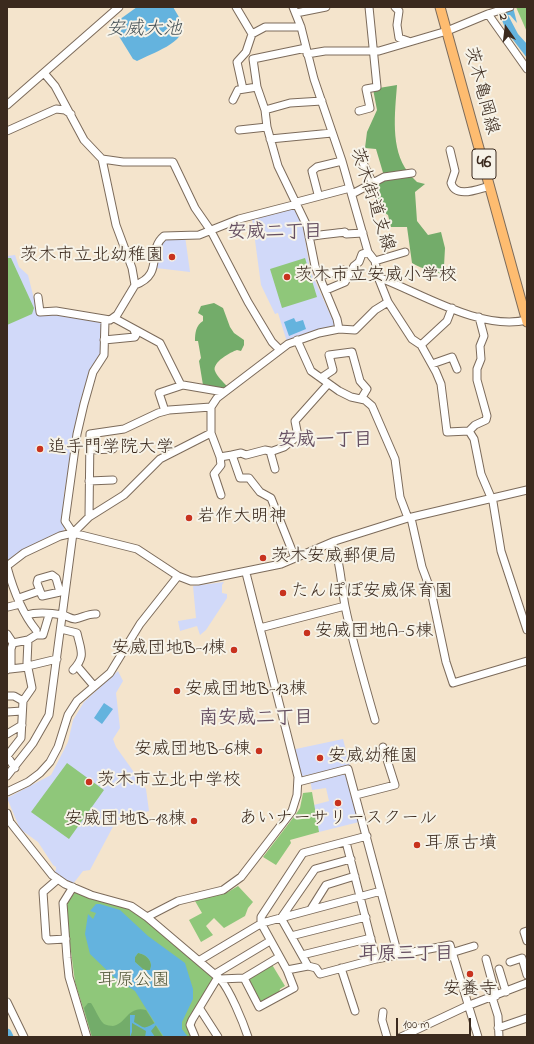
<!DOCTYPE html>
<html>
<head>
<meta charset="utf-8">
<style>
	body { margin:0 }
	#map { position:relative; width:534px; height:1044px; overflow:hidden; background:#f4e4cc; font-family:"Indie Flower",sans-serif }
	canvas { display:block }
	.frame { position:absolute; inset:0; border:8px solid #3b2a1e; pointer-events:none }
	.north { position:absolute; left:486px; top:8px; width:40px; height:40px; -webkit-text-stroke:3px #f7f3e8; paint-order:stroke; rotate:346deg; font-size:11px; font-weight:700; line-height:16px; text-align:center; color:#3b2a1e }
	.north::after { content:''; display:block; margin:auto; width:14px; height:18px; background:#3b2a1e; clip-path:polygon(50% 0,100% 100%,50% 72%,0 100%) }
	.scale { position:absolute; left:396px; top:1018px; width:75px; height:18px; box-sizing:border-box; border:2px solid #3b2a1e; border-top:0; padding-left:5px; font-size:12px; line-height:14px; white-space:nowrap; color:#3b2a1e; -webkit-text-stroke:3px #f7f3e8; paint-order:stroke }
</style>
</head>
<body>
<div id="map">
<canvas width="534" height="1044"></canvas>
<div class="frame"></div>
<div class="north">N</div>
<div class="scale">100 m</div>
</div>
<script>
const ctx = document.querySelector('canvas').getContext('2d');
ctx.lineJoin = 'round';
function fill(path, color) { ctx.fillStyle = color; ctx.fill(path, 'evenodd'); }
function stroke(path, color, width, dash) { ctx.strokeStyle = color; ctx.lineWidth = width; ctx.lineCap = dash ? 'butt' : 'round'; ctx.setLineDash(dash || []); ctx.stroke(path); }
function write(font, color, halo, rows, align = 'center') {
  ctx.font = font + ' "Indie Flower","Klee One",sans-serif'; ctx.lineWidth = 4; ctx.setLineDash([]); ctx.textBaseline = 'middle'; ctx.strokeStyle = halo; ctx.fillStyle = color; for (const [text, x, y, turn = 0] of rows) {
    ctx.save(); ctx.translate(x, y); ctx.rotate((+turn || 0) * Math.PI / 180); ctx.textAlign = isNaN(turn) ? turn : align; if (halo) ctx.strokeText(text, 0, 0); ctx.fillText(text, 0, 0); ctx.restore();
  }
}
const built = new Path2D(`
	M295,208L303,225L310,270L336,327L287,342L278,313L275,314L261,285L252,218Z
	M185,236L190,272L156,268V252L162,239Z
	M15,255L19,267L28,275L38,315L54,314L104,322L101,357L91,368L80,404L64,494V532L7,562V256Z
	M224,582L222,585V593L227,594V598L206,630L200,635L197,626L180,631L178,621L196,618L193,586Z
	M118,671L123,681L116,693L120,728L113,739L116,747L146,789L149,811L116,821L90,870L83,871L73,884L54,873L56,870V867L53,865L38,842L20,829L7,798L51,775L68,742L73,720L84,702Z
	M343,739L350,766L298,777L291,750Z
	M343,774L346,776L359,822L319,832L314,805L329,801L326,788L312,790L310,780Z`);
const green = new Path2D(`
	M516,7H527V32Z
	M7,258H11L34,308L32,314L7,325Z
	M305,258L317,297L282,308L270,269Z
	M67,763L104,790L69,839L31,812Z
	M312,792L319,832L290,840L291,843L276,865L263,857L296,814L300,808L303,793Z
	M238,886L253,902L248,908L245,916L224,928L214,918L206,926L213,935L201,942L189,920L202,913L195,901L228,892Z
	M76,891L127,907L137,912L212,976L214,981L190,1021L193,1037H92L75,982L65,906Z
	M271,963L285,986L280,989L279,993L260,1003L248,978Z`);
const forest = new Path2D(`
	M397,85C395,112 390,149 408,172L384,176L376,149L365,148L367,132L377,110L373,89Z
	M409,174L417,182L425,184L415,192L417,221L428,235L441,232L445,248L444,266L447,276C435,271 423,270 412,263L407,227H391L388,215L379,209L373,185L376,182Z
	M214,303L223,308L230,327L234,333L244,340V345L241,351L237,350C231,352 212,362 215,371C217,376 223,382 227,386L223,389L203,385L199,361L201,358L198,341H195C195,333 196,325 203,321V316L198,313L201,306Z
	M138,953C146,954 154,962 150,970H144L135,962V957Z
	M88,1003H91C96,1010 98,1018 104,1024C106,1025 111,1026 113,1026C126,1024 128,1005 146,1010L163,1037H92L84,1008Z`);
const water = new Path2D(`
	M137,7H173C176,12 180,18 182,24C188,42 150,54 137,61L133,59L112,25Z
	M496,7H513L517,23L510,15H508L518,34L527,44V58L507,32Z
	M294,318L296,322L303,320L306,329L289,336L284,322Z
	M104,703L113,709L102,724L94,718Z
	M96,904H100L120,910L148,936L185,963L193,989V999L182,1022V1029L188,1037H164L156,1025L151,1031L155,1037H145L146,1031L132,1023V1032L130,1037V1015H135L134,1022C146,1029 143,1029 155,1023L135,991L116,979L90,954L85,934L88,914L93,919L96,913L90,911ZM138,953C146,954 154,961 150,970H144L135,962V957Z`);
const river = new Path2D(`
	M7,1033L9,1037`);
const minor = new Path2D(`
	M236,7L252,34
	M293,7L301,27L314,79L342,161L368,252L375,261L378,277C421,293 480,331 527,320
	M395,7L399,11L397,25L399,38L408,41
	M296,13L326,7
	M488,14L527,69
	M306,48L253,59L257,87L265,110L267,127L278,166L307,226L315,266L337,319L339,329
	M307,54L325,51H379L447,31L488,14L510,7
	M243,89L237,62L246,52L252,34L265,27H301
	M233,100L238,90L257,87
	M7,105L119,7
	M265,110L290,103L322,101
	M359,111L370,108L366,89L377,87L369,7
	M239,130L267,127
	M7,131L56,109L65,110L71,114
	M270,139L332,133
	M450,150L455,171L451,183C456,199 478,189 490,186
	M102,159L123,162H173L195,208L211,231L248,302L272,342L280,350
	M363,163L372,182
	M318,194L312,171L317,167L342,161
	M352,194L384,177L412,173
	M297,202L350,188
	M309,237C322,234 333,234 345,232L346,234L363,233
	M375,261L405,252
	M320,276L343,270
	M135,285C165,274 146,251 164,236L199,235L239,219L297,204
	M326,290L345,282L354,266L359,262L362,254L368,252
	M38,297L40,312L56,311L110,320L117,315L135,285L132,268L116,225L102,159L84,140L55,86L44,73
	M388,302L412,339L421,345L436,372L441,384L447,432L469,431L474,439L481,474L493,502L501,551L527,630
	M114,318L160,343L181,385
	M104,340L135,337L136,335L134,330
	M297,340L311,371L339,391L351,397L365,400L372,406L395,459L400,497L408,518
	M421,345L447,321L452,308
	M432,364L452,357L457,369
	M321,378L333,370L329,355L352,352L360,381L367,389L361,399
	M165,411L159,393L183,385L224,392
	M469,431L475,425L486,420L487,416L477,380V369L481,359L480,346L484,336L479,317
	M211,433L220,457L232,455L240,478H249L260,492L271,498L295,558
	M90,450L113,449
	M270,452L284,447L298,436L295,421L328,384
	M232,455L241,453L246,455L265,450L270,451L275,469
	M220,457L221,465L214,474L221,495
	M89,481L113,480
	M89,517L90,434L124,429L158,413L169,410L211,407
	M411,518L422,567L431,591L446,662L453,683L527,661
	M73,533L65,521L77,434L84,404L93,372L104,355L105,320
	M332,543C341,562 341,585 345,606C353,644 364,682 375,720
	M7,566L24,553L60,536L73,533L137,549L178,576L191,581H198L281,564L335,541L408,518L527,490
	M7,567C13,589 22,613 36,630
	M52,575L56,578L60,592L42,596L37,583L38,579Z
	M19,598L39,591
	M8,607L20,604
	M26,615C36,612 52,613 63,615C67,616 71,619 75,619C82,618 89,613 96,614
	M260,628L345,606
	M61,629L77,633C81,651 86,656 73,670
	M7,634L13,643L28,640L36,635H43L49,615
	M28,666L57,659
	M77,666L94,686
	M10,669L28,667
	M7,670L11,667V649L13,643
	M7,696H14L23,701
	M7,712L22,711
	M7,734L22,725
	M15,768L7,756L21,738L23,701L32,688L27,663L28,640
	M7,776L33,743L49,715L73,533L89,517L124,495L160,459L211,433V407L217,398L288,344L319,333L339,329L355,330L375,310L388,302L378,277
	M298,782L348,769L398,955
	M7,792L28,782L40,773L50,762L58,747L68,715L77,701L110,673L140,624L178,576
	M356,795L395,785L383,747
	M7,813L10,822L52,875L65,884L91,895L131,906L147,917L220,979C230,990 243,1022 248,1037
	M346,842L376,959
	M58,879L43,892L46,937L48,940L66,939
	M73,887L63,903L67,958L69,977L87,1037
	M311,909L326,885L355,876
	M147,917L178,901L223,890L241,877L292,811L297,795L298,777L246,573
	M527,931L524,932L527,941
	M291,936L366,917
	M451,953L474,946
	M302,955L371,938
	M486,959L496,996
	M200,960L262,923L381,891
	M510,962L522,958L527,975
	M308,966L281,918L315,869L351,859
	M341,968L355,1011
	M499,969L506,992
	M287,970L308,966L316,968L320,974L376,959L450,945L478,1037
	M215,974L270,941
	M244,978L259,1007L294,988L287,970L261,923V917L303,853L367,836
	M220,979L244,978L279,957
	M492,997L498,1016L499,1037
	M7,1002L24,1037
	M200,1009L218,1037
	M383,1012L382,1020L387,1037
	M498,1028L527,1018
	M195,1037L190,1025L192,1020L218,977
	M401,1037L467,1006L527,983`);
const major = new Path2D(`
	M440,7L527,322`);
const markers = [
	[172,257,4,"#c8321e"],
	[287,277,4,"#c8321e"],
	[40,449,4,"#c8321e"],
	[189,518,4,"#c8321e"],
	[263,558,4,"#c8321e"],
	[283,593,4,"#c8321e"],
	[307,633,4,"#c8321e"],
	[234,650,4,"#c8321e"],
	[177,691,4,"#c8321e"],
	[259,751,4,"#c8321e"],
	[320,758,4,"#c8321e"],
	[89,782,4,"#c8321e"],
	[338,803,4,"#c8321e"],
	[194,821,4,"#c8321e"],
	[417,845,4,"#c8321e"],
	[470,974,4,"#c8321e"]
];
const shields = [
	[484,164,24]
];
const shieldNames = [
	["46",484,164]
];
const streetNames = [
	["茨木亀岡線",480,91,75],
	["茨木街道支線",371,200,72]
];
const poiNames = [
	["茨木市立北幼稚園",164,257,"right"],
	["茨木市立安威小学校",295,277],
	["追手門学院大学",48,449],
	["岩作大明神",197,518],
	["茨木安威郵便局",271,558],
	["たんぽぽ安威保育園",291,593],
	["安威団地A-5棟",315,633],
	["安威団地B-1棟",226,650,"right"],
	["安威団地B-13棟",185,691],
	["安威団地B-6棟",251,751,"right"],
	["安威幼稚園",328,758],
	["茨木市立北中学校",97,782],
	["あいナーサリースクール",338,820,"center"],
	["安威団地B-18棟",186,821,"right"],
	["耳原古墳",425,845],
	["安養寺",470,991,"center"]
];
const parkNames = [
	["耳原公園",134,982]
];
const waterNames = [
	["安威大池",144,31]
];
const neighbourhoodNames = [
	["安威二丁目",275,234],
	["安威一丁目",325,442],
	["南安威二丁目",256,720],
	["耳原三丁目",406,956]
];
fill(built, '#d1d9f9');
fill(green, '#8fc77a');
fill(forest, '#73ac6a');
fill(water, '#64b3de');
stroke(river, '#64b3de', 9);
stroke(minor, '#7c6b5b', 9);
stroke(major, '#7c6b5b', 11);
stroke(minor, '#fff', 7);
stroke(major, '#febc70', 9);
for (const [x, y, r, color] of markers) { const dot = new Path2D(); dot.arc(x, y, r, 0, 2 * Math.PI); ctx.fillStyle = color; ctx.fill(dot); stroke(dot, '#f7f3e8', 1.5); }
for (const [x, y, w] of shields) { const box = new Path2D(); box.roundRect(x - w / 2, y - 15, w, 30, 3); ctx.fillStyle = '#f7f3e8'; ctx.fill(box); stroke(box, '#3b2a1e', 1); }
write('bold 17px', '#3b2a1e', null, shieldNames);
write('18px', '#3b2a1e', '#f7f3e8', streetNames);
write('18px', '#3b2a1e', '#f7f3e8', poiNames, 'left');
write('18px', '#54593a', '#f7f3e8', parkNames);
write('italic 19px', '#475358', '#f7f3e8', waterNames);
write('bold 19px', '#665062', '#f7f3e8', neighbourhoodNames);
</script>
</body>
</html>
